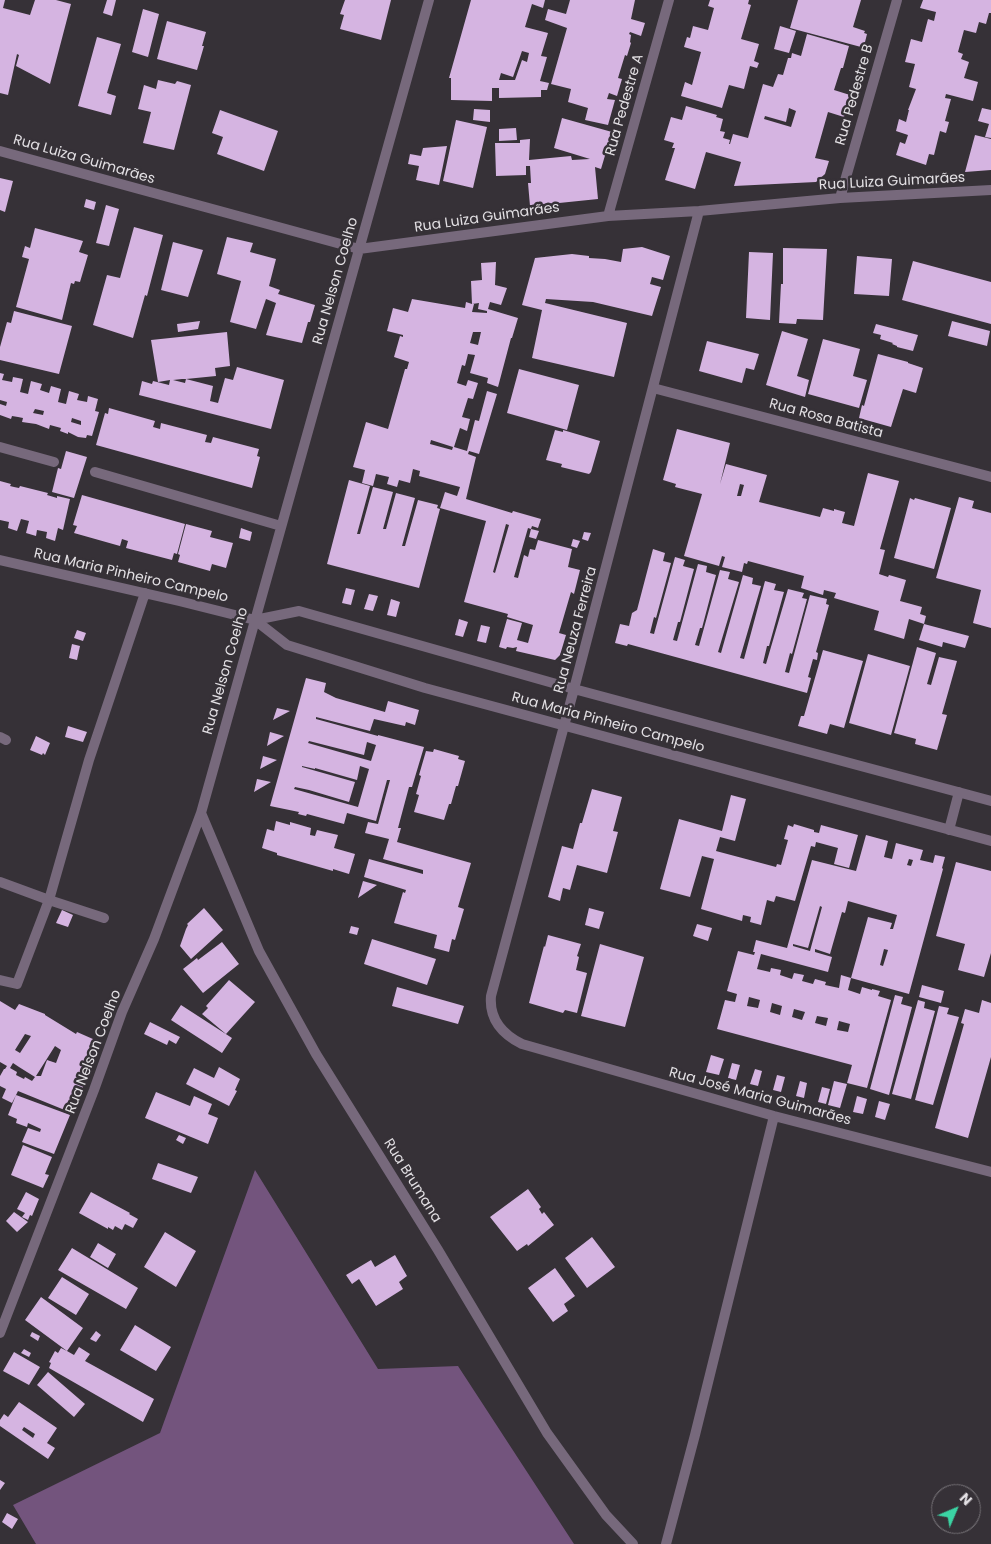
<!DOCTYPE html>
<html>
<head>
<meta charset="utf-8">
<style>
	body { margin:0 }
	#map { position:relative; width:991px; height:1544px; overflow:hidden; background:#363137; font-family:Poppins,sans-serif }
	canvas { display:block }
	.north { position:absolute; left:931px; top:1484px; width:50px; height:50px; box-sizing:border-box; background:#363137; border:1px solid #7b777c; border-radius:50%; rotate:45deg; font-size:14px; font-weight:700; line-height:20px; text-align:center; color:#e3e0e4 }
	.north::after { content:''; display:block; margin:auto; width:18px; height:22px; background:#3bd4a4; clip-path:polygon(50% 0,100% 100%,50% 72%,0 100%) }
</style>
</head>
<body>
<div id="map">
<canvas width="991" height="1544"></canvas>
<div class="north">N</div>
</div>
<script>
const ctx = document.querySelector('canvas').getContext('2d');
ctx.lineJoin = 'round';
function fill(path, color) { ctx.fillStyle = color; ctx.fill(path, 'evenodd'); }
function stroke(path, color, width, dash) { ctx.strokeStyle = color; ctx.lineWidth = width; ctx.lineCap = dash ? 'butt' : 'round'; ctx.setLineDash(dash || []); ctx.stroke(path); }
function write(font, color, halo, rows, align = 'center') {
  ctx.font = font + ' Poppins,sans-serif'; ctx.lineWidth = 5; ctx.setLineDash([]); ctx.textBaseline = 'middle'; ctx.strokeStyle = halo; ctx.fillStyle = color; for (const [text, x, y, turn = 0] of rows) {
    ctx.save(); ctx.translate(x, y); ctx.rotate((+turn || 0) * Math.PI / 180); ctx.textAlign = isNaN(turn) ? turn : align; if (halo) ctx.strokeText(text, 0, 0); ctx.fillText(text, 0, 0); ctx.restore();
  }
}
const forest = new Path2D(`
	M255,1170L378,1369L458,1366L574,1544H36L13,1505L160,1433Z`);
const building = new Path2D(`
	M0,0H5L3,8L30,15L35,0H56L71,4L50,84L16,66L19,55L17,54L8,95L0,93Z
	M107,0H116L112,16L103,13Z
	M345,0H391L381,40L340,29L344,15L340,14Z
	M471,0H545L543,8L532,4L525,27L548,33L541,56L547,57L540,81L549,83L547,90H541V97L499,98V88H492V101L451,100V78H449ZM522,51L529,53L527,62L522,60L515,80H499L501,73L513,77Z
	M570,0H635L631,19L645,23L641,36L630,32L629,34L631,35L630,42L631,43L627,56L625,55L618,78L622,79L617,96L609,93L607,99L615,100L608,125L585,120L588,108L568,102L571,89L551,84L567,28L545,20L548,9L566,14Z
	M710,0H749L748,4L751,5L741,39L759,44L754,61L759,63L757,68L750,66L744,89L729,85L722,108L681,96L685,82L692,85L701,52L684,47L687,37L690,38L693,26L708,30L714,8L708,6Z
	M798,0H861L853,27L865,31L864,33L867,34L864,46H861V47L790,28Z
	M923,0H991V13H989L986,24L979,22L976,33L964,30L958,52L963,54L961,59L969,62L964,78L978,82L973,101L946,94L945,98L951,99L945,121L949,122L946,133L940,131L934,155L929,154L926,165L896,155L900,142L905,144L908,135L896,131L899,119L906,122L909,110H908L916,89L909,87L915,64L905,62L911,39L922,42L928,19L934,21L936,12L920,8Z
	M143,9L159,14L148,57L132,52Z
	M167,21L206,32L202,46H204L197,70L157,59Z
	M780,26L796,31L789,53L774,49Z
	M807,34L849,46L843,68H841L834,90L850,95L844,117L828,112L815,158L829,161L825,174L816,182L734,186L741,162L706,152L695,189L665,180L675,148H672L674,143L664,140L671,117L682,120L686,106L717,115L716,117L723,119L720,131L725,132L723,138L730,140L729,144H730L733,134L748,138L763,84L773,87L778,74L783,75L788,58H791L792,53L801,56ZM789,108L796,111L791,127L764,119L765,116L786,122Z
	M97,37L121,44L107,93L116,96L111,115L78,106Z
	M158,80L175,84L177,81L191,85L174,150L143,143L151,112L138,109L144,85L156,89Z
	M982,108L991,110V138L985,137L989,124L978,121Z
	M474,109L490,110V122L473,120Z
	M220,110L278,131L264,171L217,154L223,137L212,133Z
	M562,118L612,132L601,169L595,167L598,199L530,206L528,183H531L530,166H526V175L496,176L495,143H520V140L530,139L529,160L571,156L572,160L590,159L554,148Z
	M456,120L487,127L473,188L443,181Z
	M516,128L517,140L499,141V129Z
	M975,135L991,139V170L965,172Z
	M447,146L439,185L416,180L419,166L408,164L410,154L421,156L423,148Z
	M0,178L13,181L5,212L0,210Z
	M86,199L96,202L94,210L84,207Z
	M106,205L119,209L109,246L96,243Z
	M134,227L163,235L147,296L145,295L133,338L93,325L107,275L120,278Z
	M35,228L83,241L79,252L88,255L80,282L75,281L74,284L71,283L62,320L16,307L29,259L22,257L25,246L30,248Z
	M227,237L253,243L250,252L276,259L269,286L280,290L278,294L315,305L310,322H308L302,343L266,335L276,303L266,299L256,329L230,322L241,281L217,274Z
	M173,242L203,250L188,297L161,290Z
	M642,247L670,256L663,280L652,277L650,284L661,287L652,316L593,302L546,299L545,303L627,323L614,377L532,358L542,310L522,305L535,258L572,254L589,256V258L605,259L621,262L623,249Z
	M783,248L827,249L823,320L797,319L796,324L779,323L781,284H783Z
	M749,252L773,253L770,320L746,318Z
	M857,256L892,259L889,296L854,294Z
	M913,261L991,282V324L902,300Z
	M496,262L495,285L507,288L501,305L490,302L488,309L518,318L512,338H511L498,387L487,383L488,378L470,373L475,355L468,354L465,366L462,365L457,383L466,386L468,380L478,383L473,399L468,398L462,417L470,419L467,431L460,428L454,447L467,451L475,420L479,421L487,391L497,394L479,454L469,451L468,454L476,457L466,499L512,513L513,511L541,519L538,528L532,526L531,529L528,528L514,577L518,578L524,555L528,557L530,549L535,550L538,540L572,549L568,567L580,570L574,594L571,592L559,633L566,635L560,655L555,660L516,651L517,647L513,648L507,647L506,649L499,647L507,619L522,623L517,640L528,643L533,625L507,617L508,614L464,602L486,521L440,508L445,492L457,496L460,487L419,476L420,471L413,469L410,483L399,480L397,487L387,484L389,477L376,474L373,486L362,483L365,470L353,467L366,422L388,429L405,369H407L409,362L394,357L400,336L403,337V335L387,331L393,308L408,312L412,299L465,308L466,302L472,304L471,281L482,280L481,263ZM479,303L478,309L487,311V313L472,312L474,304H472ZM473,332H481L478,345L470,343ZM431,440L453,447L452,450L430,444ZM506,524L509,525L495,573L493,572Z
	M14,311L72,326L59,374L0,360V347L7,322L11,323Z
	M200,321L198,329L178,332L177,324Z
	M952,321L990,331L987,346L948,336Z
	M876,324L918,335L913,351L897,347V346L892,344L893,343L880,339L881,335L873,333Z
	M782,331L808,339L797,376L809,380L805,397L766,385Z
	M227,332L230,366L215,368L216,376L186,379L213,386L210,401L218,403L225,378L233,380L237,367L284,380L271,429L139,395L142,381L152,384L153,381L169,385L170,380L158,382L151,340ZM182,379H186L185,383L173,380Z
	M823,339L860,349L853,376L867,380L859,408L808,394Z
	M707,341L759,354L754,370L746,368L742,383L699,371Z
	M878,354L908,362V363L923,368L916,393L903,389L891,427L859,418L862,405L864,406Z
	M519,369L579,385L567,430L507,413Z
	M0,373L4,374L2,380L12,382L13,377L23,379L20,392L28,394L31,381L42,384L40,390L49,393L51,386L61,389L58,402L66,404L69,391L79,394L77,400L87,402L88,396L98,399L95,411L99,412L92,436L87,435L86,438L78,437L68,432V434L60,431L61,428L50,425L49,429L36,424L22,422L23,418L18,417L12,416L11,419L0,415V404L6,406L7,402L0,400ZM35,409L44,411L43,415L33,413ZM72,418L81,421V425L71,422Z
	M109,408L155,421L153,427L160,429L161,423L207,435L205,442L211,443L213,437L259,449L257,456L260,457L252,488L96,445L105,413L108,414Z
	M677,429L730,443L720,484L726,464L767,475L759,502L820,517L823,508L834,511V509L845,512L842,523L854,526L868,473L899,481L880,549L885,550L879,574L888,577L889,575L906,580L900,601L922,607L920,614L926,616L924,624L909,619L904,639L874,630L879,611L834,598L836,593L824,590L823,595L801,588L804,576L748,561L747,564L744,563L742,572L722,567L725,557L722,556L719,566L684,556L702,494L675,487L676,484L663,480ZM740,484L744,485L741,496H737Z
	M555,430L563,432V430L600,441L591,472L589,474L561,467L562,464L546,460Z
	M66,451L87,457L74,498L52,492L58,468L61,469Z
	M349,480L370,486L357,534H360L373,487L393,492L383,529H386L396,493L415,498L402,546H405L418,500L438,505L437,508L440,509L419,588L327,564Z
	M0,481L11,484L10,486L14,487L19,488L20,486L48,493L47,495L57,498V496L70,499L63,530L58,528L55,541L46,538L47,532L37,530L36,536L26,533L29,521L21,519L17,531L8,528L9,522L0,520Z
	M82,495L185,524L177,554L174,553L172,560L126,548L128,541L122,539L120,546L74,533L77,526L73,525Z
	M959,497L974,501L972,508L991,513V628L973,623L981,590L936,578Z
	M910,498L914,500L915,498L951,508L934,569L894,558Z
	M186,524L212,531L210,537L233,543L226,568L212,564L210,571L178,562L180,555L178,554Z
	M241,528L252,532L250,541L239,538Z
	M531,529L539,531L536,539L529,537Z
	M584,532L591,533L588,541L582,539Z
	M573,539L580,541L577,548L571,546Z
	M653,549L665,553L663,561L671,563L656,618L654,617L650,633L654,634L675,557L685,560L683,566L694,569L680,622H678L673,640L677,641L698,564L707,566L706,572L716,575L702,628H700L695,645L699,646L720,570L730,572L728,579L739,582L718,652L721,653L743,575L753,578L752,584L761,586L740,658L744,659L765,581L776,584L774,590L784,592L769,646H767L763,663L766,664L788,589L804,593L802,598L807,599L792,654L790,653L785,672L789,673L810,595L827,599L826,604L829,605L816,652L818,653L817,660L813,659L808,677L811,678L807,693L628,644L627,646L615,643L620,624L629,626L632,613L637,610Z
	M346,588L355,590L351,605L342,603Z
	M369,594L378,596L373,611L364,609Z
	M391,599L400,602L396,617L387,615Z
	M459,619L468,622L463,637L455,635Z
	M924,624L969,636L965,648L943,642L942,647L919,640Z
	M481,625L490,627L486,643L477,641Z
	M77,630L86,633L83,641L74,638Z
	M72,644L80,646L77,660L69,658Z
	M917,647L936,653L927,684L931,685L939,657L957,661L942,714L947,715L937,750L915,744L916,739L894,733Z
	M823,650L863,661L844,728L830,724L827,734L798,726L801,716H804Z
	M868,654L910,666L891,735L849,723Z
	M306,678L326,683L324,692L336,698L385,712L388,701L419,710L415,725L406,722L405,726L374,719L370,731L316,717V719L378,736V735L424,747L412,787H409L398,828H401L397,842L471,863L458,907L464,909L455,940L452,939L449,952L434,948L437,935L394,923L403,892L405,893L406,890L364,877L369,859L423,874V870L383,859L389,839L365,833L368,822L378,824L390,780H387L376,821L347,813L344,824L307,814L306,816L298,814L299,812L270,806ZM309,741L364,755L367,742L376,745L371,761L308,743ZM302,766L315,769V768L357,780L360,766L369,769L358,807L294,789L295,787L309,790L349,802L355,782L302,767Z
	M277,708L290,711L273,720Z
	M68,726L87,732L83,742L65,737Z
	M270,732L284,736L267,746Z
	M36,736L50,743L45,755L43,753L42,755L30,750Z
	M434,749L459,756L458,759L465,761L458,786H456L451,804H449L444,820L414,812L419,795L416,794L421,776L419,775L426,751L433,752Z
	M263,756L277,760L260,769Z
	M257,779L271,782L254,792Z
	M592,789L622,797L613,831L618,832L607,873L577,865L570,890L563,888L560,901L548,897L562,846L573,849L580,823H582Z
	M731,795L746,799L735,841L720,837L716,851L776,867L777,864L781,865L788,840L784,839L788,825L793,827L794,824L814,830V832L819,833L821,825L858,835L849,868L834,864L838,848L816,842L815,847L811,846L795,901L776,896L774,902L767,900L761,925L750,922L751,917L743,915L742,921L701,909L714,859L702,856L690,897L660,889L679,819L722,831Z
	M276,821L290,825V822L311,828L310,835L315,836L317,830L338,835L334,848L355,854L349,874L333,869V871L277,855V853L262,848L267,829L274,831Z
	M866,835L888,841L884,857L892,859L896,843L923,850L920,860L933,863L935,855L945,857L942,868L943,869L909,994L851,978L868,917L892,923L890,929H893L897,915L848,901L845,913L842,912L830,954L815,949V952L832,957L828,972L761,954L757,969L770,972L771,968L781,970L780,975L792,979L794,973L804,975L802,981L813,984L815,979L826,982L825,985L839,988L841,975L851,978L848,990L860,994L862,987L872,990V989L880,991L878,996L891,1000L867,1088L847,1083L852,1065L717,1029L725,1000L735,1002L737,994L727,991L738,951L754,955L755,952H753L756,940L787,948L812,860L856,871ZM909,859L913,860L911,866L907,865ZM820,906L822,907L810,951L793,946V944L808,948ZM884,949L888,950L883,966L880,965ZM749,997L760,1000L758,1008L747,1006ZM772,1003L782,1006L780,1015L770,1012ZM794,1009L805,1012L802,1020L792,1017ZM817,1016L828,1018L826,1026L815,1023ZM839,1021L850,1024L848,1032L837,1030Z
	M956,862L991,871V953L984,977L958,970L965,944L936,936Z
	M363,881L377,885L358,898Z
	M204,908L223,930L191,959L180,946L186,929L188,925L187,924Z
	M589,908L604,912L599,929L585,925Z
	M62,910L73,915L68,927L56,923Z
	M697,924L712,928L708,941L693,936Z
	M351,926L359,928L357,935L349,933Z
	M548,935L581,944L577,956L579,957L576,970L587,973L577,1013L565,1010L563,1013L529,1003L544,946L545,947Z
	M372,939L436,959L427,985L364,964Z
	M222,942L239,964L203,993L183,969L197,958L198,960Z
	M600,944L644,957L625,1027L581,1016Z
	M229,980L255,1002L226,1034L202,1014L208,1008L206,1006Z
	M922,985L944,991L941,1003L919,997Z
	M397,987L464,1006L458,1024L392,1006Z
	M895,995L903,997L901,1004L912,1007L889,1095L870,1089Z
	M918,1000L925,1002L924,1008L935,1011L911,1099L892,1094Z
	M982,1000L991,1003V1057L968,1138L935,1128L964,1024L961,1023L965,1009L979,1013Z
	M0,1001L15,1010L19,1004L45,1014V1015L76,1034L77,1032L102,1043L72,1113L18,1091L12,1103L2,1098L6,1089L0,1086V1076L4,1069H5L7,1066L0,1062ZM25,1034L31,1036L20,1053L15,1050ZM55,1046L61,1050L56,1063L47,1060L41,1076H36ZM13,1063L19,1067L35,1077L32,1081L25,1077L24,1079L16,1075L17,1072L10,1068Z
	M181,1005L232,1038L222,1053L171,1020Z
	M939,1006L949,1008L947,1014L959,1017L933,1105L915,1100Z
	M150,1022L180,1037L176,1044L169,1040L167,1045L144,1034Z
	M711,1055L724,1059L719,1075L706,1072Z
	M732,1063L740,1065L736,1080L728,1078Z
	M219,1067L240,1079L235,1090L237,1091L229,1106L186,1084L194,1068L214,1078Z
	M755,1069L762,1071L758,1086L750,1084Z
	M777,1075L785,1077L781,1092L773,1090Z
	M800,1081L807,1083L804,1098L796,1096Z
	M834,1081L847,1084L840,1108L828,1105Z
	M822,1087L830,1089L826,1104L818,1102Z
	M156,1092L190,1106L194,1096L212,1104L208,1114L218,1118L208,1144L145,1118Z
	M16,1095L70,1115L54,1154L22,1142L28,1128L40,1132L41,1129L28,1123L27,1127L16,1123L17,1119L8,1115Z
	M857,1096L867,1099L863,1114L853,1112Z
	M879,1101L890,1104L885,1120L875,1117Z
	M179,1135L186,1138L183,1144L176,1140Z
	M23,1145L52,1157L45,1174L49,1175L43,1188L11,1175Z
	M158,1163L198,1177L191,1193L152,1179Z
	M528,1189L541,1207L539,1209L542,1214L544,1212L554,1225L528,1246L527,1244L517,1251L490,1217Z
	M26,1192L39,1199L32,1216L30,1215L28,1220L22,1217L25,1213L17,1209Z
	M91,1192L130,1213L129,1214L138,1219L133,1228L125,1224L122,1230L115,1226L113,1230L108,1227V1229L79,1213Z
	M14,1212L28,1222L17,1232L6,1221Z
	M165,1232L196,1251L176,1287L144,1267Z
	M592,1237L615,1267L587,1288L565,1258Z
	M98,1243L116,1254L108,1268L90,1257Z
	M72,1248L138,1288L126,1309L58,1270Z
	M395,1255L407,1276L399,1282L403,1289L376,1306L359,1279L352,1284L346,1275L371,1260L375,1267Z
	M555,1268L575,1296L564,1304L568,1311L553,1322L528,1288Z
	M62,1277L89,1294L76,1315L48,1298Z
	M41,1297L83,1328L67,1351L74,1355L79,1347L90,1354L85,1361L154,1399L143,1422L49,1368L51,1363L49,1362L55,1351L58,1353L61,1348L67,1351L25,1320Z
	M135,1325L171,1347L156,1371L120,1350Z
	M96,1331L101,1335L96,1342L90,1339Z
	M32,1332L40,1336L38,1341L30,1336Z
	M24,1349L31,1353L29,1357L21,1353Z
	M14,1352L40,1367L29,1385L3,1371Z
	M48,1372L85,1404L74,1417L37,1385Z
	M19,1402L57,1428L47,1443L55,1448L48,1459L0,1426V1420L4,1414L8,1417ZM24,1427L35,1434L33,1438L22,1430Z
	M0,1480L5,1483L0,1490Z
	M7,1513L18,1519L12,1529L2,1522Z`);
const minor = new Path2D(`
	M0,151L359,249L608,216L699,211L840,198L991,190
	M840,198L897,0
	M699,211L574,689L491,996C489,1019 502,1034 522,1044L774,1116L991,1172
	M608,216L669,0
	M653,388L991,477
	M0,447L54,462
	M95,472L281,526
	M0,560L179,601L255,620L287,645L425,688L991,841
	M255,620L299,611L574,689L991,801
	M0,737L6,740
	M201,813L259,951L316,1054L438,1250L547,1433L606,1515L633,1544
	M949,830L959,792
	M0,882L49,900L104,918
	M0,980L17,984L49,900L89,760L145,593
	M0,1333L94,1090L122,1012L154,939L201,813L429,0
	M666,1544L695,1435L774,1116`);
const streetNames = [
	["Rua Pedestre B",855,95,-74],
	["Rua Pedestre A",625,105,-74],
	["Rua Luiza Guimarães",84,160,16],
	["Rua Luiza Guimarães",892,182,-3],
	["Rua Luiza Guimarães",487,218,-8],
	["Rua Nelson Coelho",336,281,-74],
	["Rua Rosa Batista",826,419,15],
	["Rua Maria Pinheiro Campelo",131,576,13],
	["Rua Neuza Ferreira",576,630,-75],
	["Rua Nelson Coelho",226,671,-74],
	["Rua Maria Pinheiro Campelo",608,723,15],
	["Rua Nelson Coelho",94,1052,-69],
	["Rua José Maria Guimarães",760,1097,15],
	["Rua Brumana",412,1181,58]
];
fill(forest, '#73547d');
fill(building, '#d5b4e1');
stroke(minor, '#77697c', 10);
write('14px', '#e3e0e4', '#363137', streetNames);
</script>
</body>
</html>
